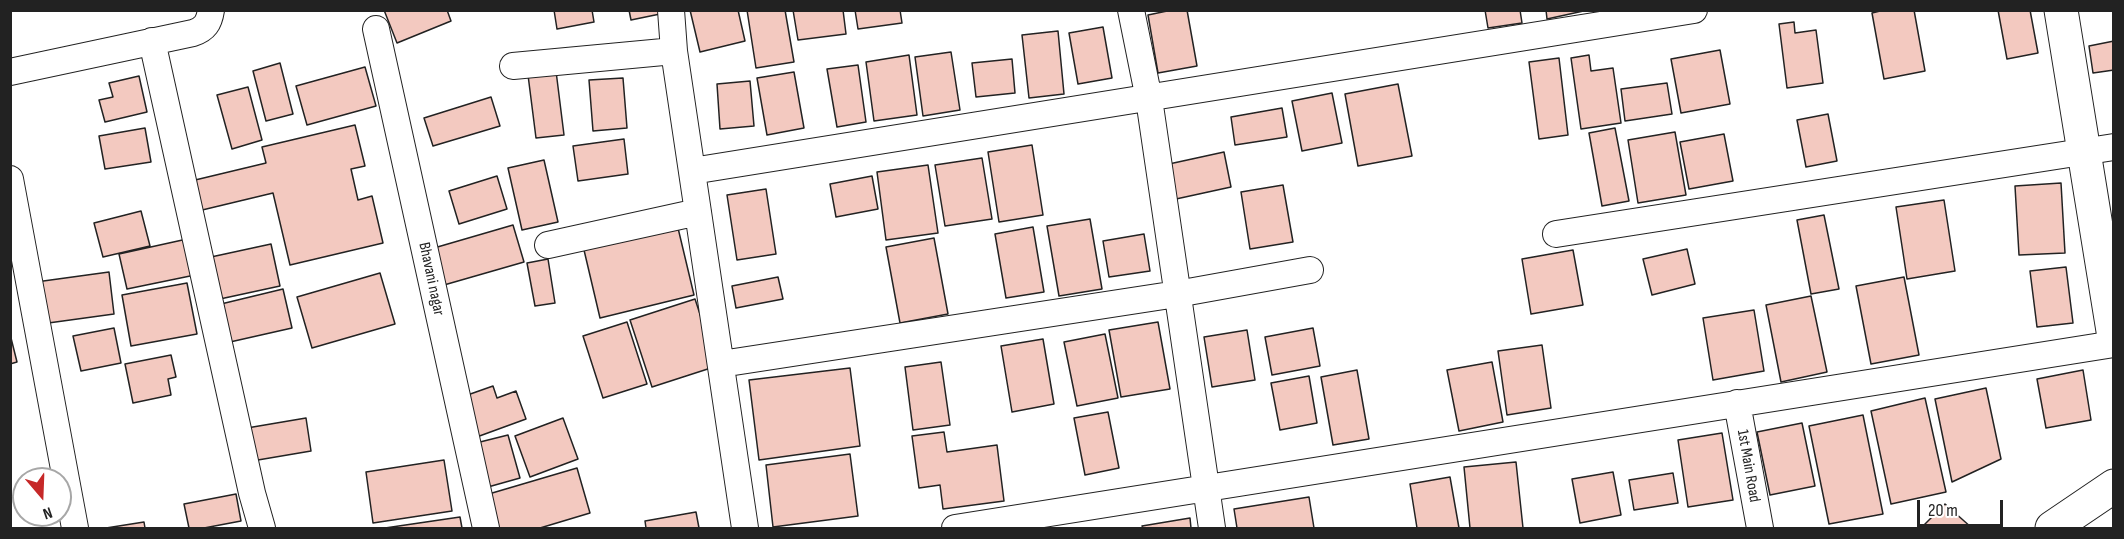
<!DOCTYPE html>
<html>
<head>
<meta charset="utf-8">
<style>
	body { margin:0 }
	#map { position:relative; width:2124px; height:539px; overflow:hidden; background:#fff; font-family:"Sofia Sans Condensed",sans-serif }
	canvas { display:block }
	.frame { position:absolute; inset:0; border:12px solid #222; pointer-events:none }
	.north { position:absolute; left:12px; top:467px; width:60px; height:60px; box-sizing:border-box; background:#fff; border:2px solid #a7a7a7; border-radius:50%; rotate:161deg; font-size:16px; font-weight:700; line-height:24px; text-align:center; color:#222 }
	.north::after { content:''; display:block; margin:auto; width:21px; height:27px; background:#c62828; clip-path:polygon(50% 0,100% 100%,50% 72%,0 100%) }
	.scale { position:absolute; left:1917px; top:500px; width:86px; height:27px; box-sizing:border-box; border:3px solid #222; border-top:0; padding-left:8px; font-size:18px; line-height:21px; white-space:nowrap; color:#222; -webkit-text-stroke:4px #fff; paint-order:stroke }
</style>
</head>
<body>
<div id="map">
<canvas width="2124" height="539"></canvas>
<div class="frame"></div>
<div class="north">N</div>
<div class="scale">20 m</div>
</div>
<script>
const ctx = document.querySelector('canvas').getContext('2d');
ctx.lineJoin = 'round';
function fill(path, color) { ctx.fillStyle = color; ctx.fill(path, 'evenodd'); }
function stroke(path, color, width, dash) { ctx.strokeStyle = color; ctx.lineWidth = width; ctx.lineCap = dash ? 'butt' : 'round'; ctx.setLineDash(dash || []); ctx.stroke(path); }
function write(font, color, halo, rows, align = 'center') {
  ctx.font = font + ' "Sofia Sans Condensed",sans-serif'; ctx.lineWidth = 4.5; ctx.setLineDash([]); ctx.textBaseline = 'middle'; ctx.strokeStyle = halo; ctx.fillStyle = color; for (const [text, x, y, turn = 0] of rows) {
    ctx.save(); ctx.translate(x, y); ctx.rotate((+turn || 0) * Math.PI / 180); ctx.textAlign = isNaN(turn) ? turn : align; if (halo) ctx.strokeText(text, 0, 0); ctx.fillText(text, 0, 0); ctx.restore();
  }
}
const building = new Path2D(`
	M384,10H447L451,21L397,43Z
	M554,10H592L594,22L557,29Z
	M629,10H660V14L631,20Z
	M690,10H738L745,41L700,52Z
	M747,10H785L794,62L756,68Z
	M793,10H843L846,34L798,40Z
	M855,10H900L902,23L858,29Z
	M1172,10H1187L1197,66L1158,73L1148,15Z
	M1485,10H1520L1522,23L1488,28Z
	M1546,10H1588L1547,19Z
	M1884,10H1914L1925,71L1884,79L1872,13Z
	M1998,10H2030L2038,53L2007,59Z
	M1794,22L1795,33L1816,30L1823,83L1787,88L1779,24Z
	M1103,27L1112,78L1078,84L1069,33Z
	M1058,31L1064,94L1029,98L1022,35Z
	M2114,41V70L2093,73L2089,46Z
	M1720,50L1730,104L1681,113L1671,59Z
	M951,52L960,110L923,116L915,57Z
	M909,55L917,115L874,121L866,62Z
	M1589,55L1591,71L1613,68L1621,123L1581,129L1571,58Z
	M1559,58L1568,135L1539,139L1529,62Z
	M1012,59L1015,93L976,97L972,63Z
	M280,63L293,114L266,121L253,71Z
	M858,65L866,122L837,127L827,69Z
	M365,67L376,106L307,125L296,86Z
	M556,71L564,135L536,138L528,75Z
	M794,72L804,128L767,135L757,78Z
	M139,76L147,112L105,122L99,100L113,97L109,83Z
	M623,78L627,128L593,131L589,80Z
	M750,81L754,126L720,129L717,84Z
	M1667,83L1672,114L1625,121L1621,89Z
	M1398,84L1412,156L1358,166L1345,94Z
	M248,87L262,140L232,149L217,95Z
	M1332,93L1342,143L1302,151L1292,101Z
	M491,97L500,126L433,146L424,118Z
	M1282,108L1287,137L1235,145L1231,117Z
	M1828,114L1837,161L1806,167L1797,120Z
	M355,125L365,166L351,169L358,200L372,196L383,243L290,265L273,193L198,211L191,181L266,163L262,147Z
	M145,128L151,162L105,169L99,136Z
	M1615,128L1629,201L1602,206L1589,133Z
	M1675,132L1686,195L1638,203L1628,140Z
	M1724,134L1733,181L1689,189L1680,142Z
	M624,139L628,174L578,181L573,146Z
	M1032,145L1043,215L999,222L988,152Z
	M1224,152L1231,187L1176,199L1169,164Z
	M982,158L992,219L945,226L935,165Z
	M544,160L558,222L522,230L508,168Z
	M928,165L938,233L886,240L877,172Z
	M497,176L507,209L459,224L449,191Z
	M872,176L878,209L836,217L830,184Z
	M2061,183L2065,253L2019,255L2015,186Z
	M1283,185L1293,242L1250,249L1241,192Z
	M766,189L776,254L737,260L727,195Z
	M1944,200L1955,271L1907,279L1896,207Z
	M141,211L150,246L103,257L94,223Z
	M1824,215L1839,289L1811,294L1797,220Z
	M1090,219L1102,289L1059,296L1047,226Z
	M513,225L524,262L444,285L434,248Z
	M1033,227L1044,292L1006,298L995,234Z
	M678,228L694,295L600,318L584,250Z
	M1144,234L1150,271L1109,277L1103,241Z
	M934,238L948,314L900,323L886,247Z
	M187,239L195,275L127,289L119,254Z
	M271,244L280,286L220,299L211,257Z
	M1687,249L1695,284L1652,295L1643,259Z
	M1573,250L1583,305L1531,314L1522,259Z
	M548,259L555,303L535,306L527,263Z
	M2066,267L2073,323L2037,327L2030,271Z
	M109,272L114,314L41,324L36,282Z
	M380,273L395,324L312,348L297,297Z
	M778,277L783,299L736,308L732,286Z
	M1904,277L1919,355L1871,364L1856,286Z
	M187,283L197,334L131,346L122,295Z
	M283,289L292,328L230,342L221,304Z
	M1811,296L1827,372L1781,382L1766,305Z
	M695,299L717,366L652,387L630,320Z
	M1754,310L1764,371L1713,380L1703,318Z
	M627,322L647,384L603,398L583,336Z
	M1158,322L1170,389L1121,397L1109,330Z
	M114,328L121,363L81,371L73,336Z
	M1313,328L1320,366L1272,375L1265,337Z
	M1247,330L1255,380L1212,387L1204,337Z
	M10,334L17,362L10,364Z
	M1105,334L1118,398L1077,406L1064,342Z
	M1043,339L1054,404L1012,412L1001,346Z
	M1542,345L1551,408L1507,415L1498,351Z
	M171,355L176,377L168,379L171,395L133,403L125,364Z
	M941,362L950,425L913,430L905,367Z
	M1492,362L1503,422L1459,431L1447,370Z
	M850,368L860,446L759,460L749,380Z
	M1357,370L1369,439L1333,445L1321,377Z
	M2083,370L2091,420L2046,428L2037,379Z
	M1309,376L1317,423L1280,430L1271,383Z
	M493,386L497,398L516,391L526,419L474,438L459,398Z
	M1986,388L2001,459L1952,482L1935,399Z
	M1925,398L1946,492L1891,504L1871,411Z
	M1108,412L1119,468L1085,475L1074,418Z
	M1863,415L1883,514L1829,524L1809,426Z
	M306,418L311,451L252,461L247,428Z
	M563,418L578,459L530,477L515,436Z
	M1802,423L1815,486L1770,495L1757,432Z
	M944,432L947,452L997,445L1004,501L943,509L940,485L919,488L912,436Z
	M1722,433L1733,500L1688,507L1678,440Z
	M508,435L520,478L488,487L476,443Z
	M850,454L858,516L773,527L766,465Z
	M444,460L452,511L373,523L366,472Z
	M1516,462L1523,528H1470L1464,467Z
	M577,468L590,513L540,528H492L482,496Z
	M1613,472L1621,515L1580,523L1572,479Z
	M1673,473L1678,503L1634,510L1629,480Z
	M1450,477L1459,528H1417L1410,484Z
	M236,494L241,521L204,528H189L184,504Z
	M1309,497L1314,528H1237L1234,509Z
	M1945,504L1972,528H1921Z
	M696,512L699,528H646L645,521Z
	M460,517L462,528H385Z
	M1190,518L1191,528H1143L1142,526Z
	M144,522L145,528H106Z`);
const street = new Path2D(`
	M671,10L674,51L745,528
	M1131,10L1149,99L1212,528
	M376,29L486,528
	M152,41L252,493L262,528
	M513,66L674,51
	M10,72L193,33C205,29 209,23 211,10
	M692,171L1694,10
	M10,179L75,528
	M1556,234L2114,147
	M548,245L698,212
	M721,364L1177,294L1310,270
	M1737,403L1760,528
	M955,528L2114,344`);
const secondary = new Path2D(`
	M2061,10L2114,337
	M2052,528L2114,486`);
const streetNames = [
	["Bhavani nagar",431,279,78],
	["1st Main Road",1748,466,80]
];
fill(building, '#f3c9c0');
stroke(building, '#222', 1.5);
stroke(street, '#222', 28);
stroke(secondary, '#222', 35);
stroke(street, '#fff', 26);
stroke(secondary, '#fff', 33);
write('16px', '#222', '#fff', streetNames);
</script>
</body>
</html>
